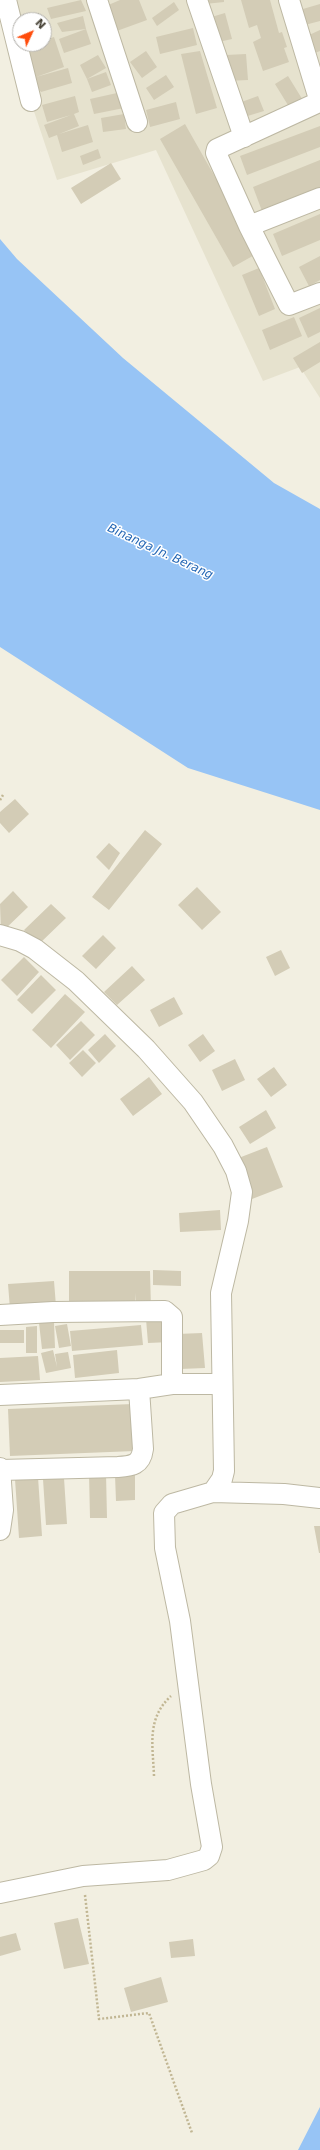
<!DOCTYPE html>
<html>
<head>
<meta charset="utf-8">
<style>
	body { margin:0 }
	#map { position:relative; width:320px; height:2150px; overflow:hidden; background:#f2efe1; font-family:"DejaVu Sans",sans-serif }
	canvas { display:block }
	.north { position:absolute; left:12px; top:12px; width:40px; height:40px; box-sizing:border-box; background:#fff; border:1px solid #b4b2ad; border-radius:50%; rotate:46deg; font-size:11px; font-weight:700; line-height:16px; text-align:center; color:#433e31 }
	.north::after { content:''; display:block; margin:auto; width:14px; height:18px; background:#ff4c0b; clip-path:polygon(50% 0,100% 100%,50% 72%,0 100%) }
</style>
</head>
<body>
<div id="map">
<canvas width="320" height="2150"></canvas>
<div class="north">N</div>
</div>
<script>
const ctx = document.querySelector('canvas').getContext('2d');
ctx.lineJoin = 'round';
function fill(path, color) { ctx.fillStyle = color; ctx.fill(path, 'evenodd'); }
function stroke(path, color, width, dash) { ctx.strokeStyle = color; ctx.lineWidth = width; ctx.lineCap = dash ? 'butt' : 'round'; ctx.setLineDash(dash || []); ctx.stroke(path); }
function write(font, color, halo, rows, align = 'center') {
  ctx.font = font + ' "DejaVu Sans",sans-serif'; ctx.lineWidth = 3; ctx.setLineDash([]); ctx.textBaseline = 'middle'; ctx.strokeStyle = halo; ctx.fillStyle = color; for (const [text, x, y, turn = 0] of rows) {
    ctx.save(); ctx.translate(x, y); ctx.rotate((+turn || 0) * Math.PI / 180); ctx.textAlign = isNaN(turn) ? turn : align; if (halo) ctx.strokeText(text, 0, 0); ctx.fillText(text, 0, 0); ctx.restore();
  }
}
const residential = new Path2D(`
	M0,0H320V398L300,367L263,381L156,150L57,180L0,10ZM20,20H44V44H20Z`);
const water = new Path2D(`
	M0,239L17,259L123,358L274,483L320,509V810L188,768L0,647Z
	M320,2107V2150H298Z`);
const building = new Path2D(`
	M81,0L86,11L51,19L47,8Z
	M120,0H139L147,20L114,32L106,6Z
	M204,0H224V2L205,4Z
	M241,0H270L279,33L282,32L287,47L284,48L289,62L263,71L253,42L261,38L257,25L249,28Z
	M174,2L179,10L157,26L152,18Z
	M320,4V21L301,26L296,11Z
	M39,13L41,20H20L18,18Z
	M225,13L232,39L214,43L208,18Z
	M83,16L86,29L62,32L57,23Z
	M193,28L197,45L160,54L156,37Z
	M86,29L91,44L64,53L59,39Z
	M320,30V51L315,53L307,36Z
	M54,37L64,67L36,77L68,68L72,83L41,92L30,78L25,64L40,59L31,62L26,46L44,44V40Z
	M146,51L157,67L142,78L130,62Z
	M200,51L217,108L196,114L181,54Z
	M246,54L248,80L227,81L226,55Z
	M98,55L106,68L87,79L80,65Z
	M106,72L111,85L92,92L87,79Z
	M166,75L174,87L154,100L146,88Z
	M288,76L304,102L291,110L275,84Z
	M126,91L129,107L94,114L90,99Z
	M75,96L79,112L74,114L79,126L59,134L88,125L93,142L62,152L57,135L49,138L44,125L71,115L47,122L42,105Z
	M258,96L264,111L241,118L236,104Z
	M176,102L180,119L150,127L146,110Z
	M124,114L126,129L103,132L101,118Z
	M185,124L258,253L233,267L160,139Z
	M320,126V147L247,175L240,156Z
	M98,149L101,158L83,165L80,156Z
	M320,160V188L262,211L253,187Z
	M111,163L121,179L81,204L71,188Z
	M320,214V240L282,256L273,234Z
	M320,256V280L309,286L299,267Z
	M259,268L275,309L259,316L242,275Z
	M320,308V332L308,338L299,318Z
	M294,317L302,336L270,350L262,330Z
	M320,342V362L302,373L293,358Z
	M15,799L29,814L9,833L0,823V812Z
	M145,830L162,844L109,910L92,897Z
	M109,843L120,853L109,870L96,857Z
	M197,887L221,912L202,930L178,905Z
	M13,891L28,907L1,933L0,904Z
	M51,904L66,918L38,945L24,930Z
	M103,935L116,948L96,969L82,956Z
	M281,950L290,968L275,976L266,957Z
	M24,957L39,972L17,996L1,980Z
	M132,966L145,980L117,1005L104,992Z
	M41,975L56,990L32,1014L17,1000Z
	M65,994L85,1012L51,1048L32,1030Z
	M174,997L183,1014L159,1027L150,1010Z
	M81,1021L95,1035L70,1060L56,1045Z
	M105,1034L116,1046L99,1063L88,1050Z
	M203,1034L215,1051L200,1062L188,1045Z
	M83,1050L96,1063L82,1077L69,1063Z
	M235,1059L245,1080L222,1091L212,1070Z
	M274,1067L287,1085L271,1097L257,1079Z
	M149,1077L162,1094L133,1116L120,1099Z
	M266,1110L276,1128L250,1144L239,1127Z
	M267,1147L283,1187L252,1199L236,1159Z
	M220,1210L221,1230L180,1232L179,1213Z
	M153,1270L181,1271V1286L153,1285Z
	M69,1271H150L151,1309H136L135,1293V1302L69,1306Z
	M54,1281L56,1306L10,1309L8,1284Z
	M168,1317L170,1342L148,1343L146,1319Z
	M54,1322L55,1348L42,1349L39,1323Z
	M67,1324L71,1346L59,1348L55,1326Z
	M141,1325L143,1345L72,1351L70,1331Z
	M37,1326V1353H26V1327Z
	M0,1330H24V1343H0Z
	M202,1333L205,1368L180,1369L177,1334Z
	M53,1350L57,1367L55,1354L68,1352L71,1368L46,1373L41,1353Z
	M117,1350L119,1373L75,1378L73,1355Z
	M38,1356L40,1380L0,1382V1358Z
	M133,1404L135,1451L10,1456L8,1409Z
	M89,1473H106L107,1518H90Z
	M135,1474V1500L116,1501L115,1475Z
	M38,1477L42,1536L19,1538L15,1479Z
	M64,1478L67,1524L46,1525L43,1479Z
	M314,1526H320V1553H319Z
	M78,1918L89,1964L64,1969L54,1923Z
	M16,1933L21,1950L0,1956V1937Z
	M193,1939L195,1956L171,1958L169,1942Z
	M161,1977L168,2002L131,2012L124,1988Z`);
const path = new Path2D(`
	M0,800L3,795
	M154,1776C153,1746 146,1719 171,1696
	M85,1895L99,2019L149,2013L192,2133`);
const minor = new Path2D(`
	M6,0L31,101
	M97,0L137,122
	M197,0L244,137
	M289,0L320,102
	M319,102L217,149L216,153L249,226L289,305L320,293
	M249,226L320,198
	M0,935L20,941L35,949L76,981L146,1049L193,1102L223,1146L236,1171L242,1192L238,1221L221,1293L224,1471L222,1479L213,1492L172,1504L164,1513L165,1548L180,1621L201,1784L212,1847L209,1856L204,1860L168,1870L83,1876L0,1893
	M0,1315L53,1312L165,1311L172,1317V1384
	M0,1395L139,1389L172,1384H222
	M0,1468L3,1510L0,1530
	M0,1470L118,1467C132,1466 141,1465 143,1449L139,1389
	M213,1492L284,1494L320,1498`);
const waterNames = [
	["Binanga Jn. Berang",160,552,25]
];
fill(residential, '#e6e2ce');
fill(water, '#97c4f5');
fill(building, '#d3ccb6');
stroke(minor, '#bdb8a3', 22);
stroke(path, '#c1b693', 2.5, [2, 2]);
stroke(minor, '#fff', 20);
write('italic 12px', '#2467b5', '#fff', waterNames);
</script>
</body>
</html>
